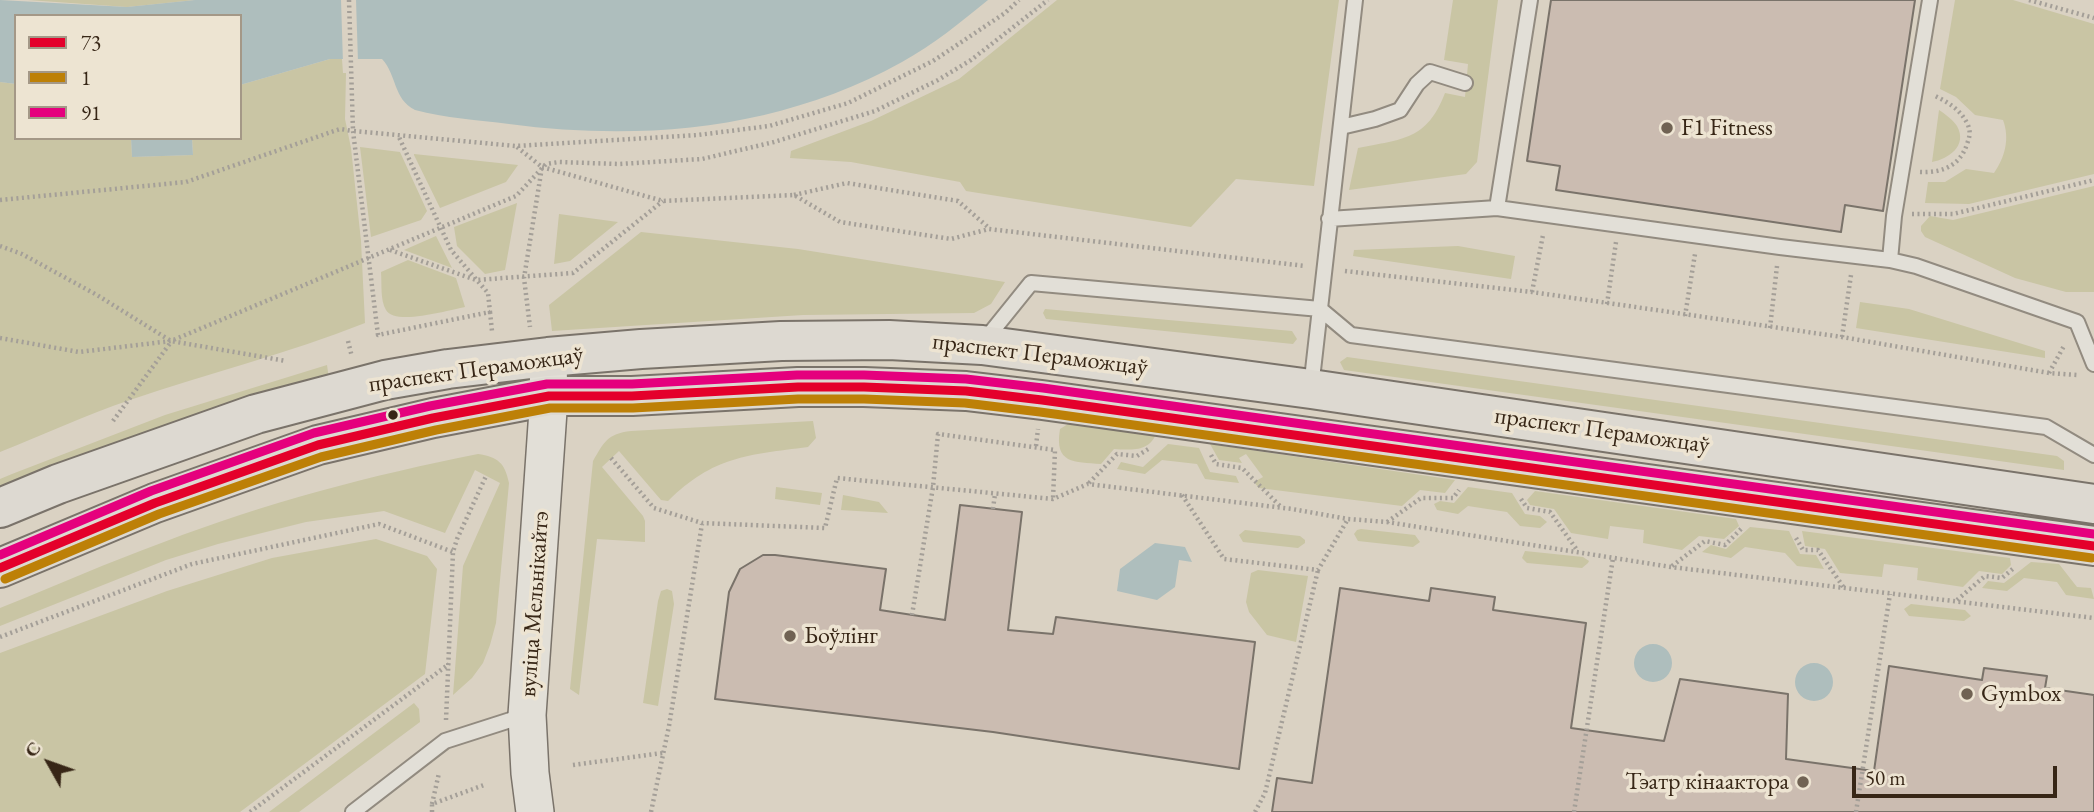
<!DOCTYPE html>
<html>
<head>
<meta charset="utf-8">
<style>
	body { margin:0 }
	#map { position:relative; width:2094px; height:812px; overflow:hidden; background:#dad2c3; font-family:"EB Garamond",serif }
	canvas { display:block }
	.legend { position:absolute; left:14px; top:14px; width:228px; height:126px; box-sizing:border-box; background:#ede4d2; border:2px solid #a49887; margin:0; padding:9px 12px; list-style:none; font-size:21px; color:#372616 }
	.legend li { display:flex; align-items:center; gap:14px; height:35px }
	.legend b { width:35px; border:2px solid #a49887 }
	.north { position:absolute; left:14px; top:728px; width:70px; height:70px; -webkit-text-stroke:5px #ede4d2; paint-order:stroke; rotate:310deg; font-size:19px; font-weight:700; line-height:28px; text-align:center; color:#372616 }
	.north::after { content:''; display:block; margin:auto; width:24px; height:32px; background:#372616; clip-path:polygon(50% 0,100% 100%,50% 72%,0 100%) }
	.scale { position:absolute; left:1852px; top:766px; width:205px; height:32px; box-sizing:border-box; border:4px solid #372616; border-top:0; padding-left:9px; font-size:21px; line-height:24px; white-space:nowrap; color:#372616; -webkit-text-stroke:5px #ede4d2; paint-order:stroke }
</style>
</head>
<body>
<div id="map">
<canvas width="2094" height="812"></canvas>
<ul class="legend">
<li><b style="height:9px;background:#e4002b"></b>73</li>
<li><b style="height:9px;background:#bd8007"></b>1</li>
<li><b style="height:9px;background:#e5007d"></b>91</li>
</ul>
<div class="north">С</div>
<div class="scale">50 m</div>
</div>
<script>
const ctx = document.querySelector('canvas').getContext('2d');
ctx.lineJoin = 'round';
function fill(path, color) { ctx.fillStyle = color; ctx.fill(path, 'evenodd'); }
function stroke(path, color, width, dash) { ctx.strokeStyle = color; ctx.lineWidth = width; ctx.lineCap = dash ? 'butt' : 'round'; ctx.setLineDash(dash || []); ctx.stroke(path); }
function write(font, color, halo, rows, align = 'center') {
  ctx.font = font + ' "EB Garamond",serif'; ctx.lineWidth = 7; ctx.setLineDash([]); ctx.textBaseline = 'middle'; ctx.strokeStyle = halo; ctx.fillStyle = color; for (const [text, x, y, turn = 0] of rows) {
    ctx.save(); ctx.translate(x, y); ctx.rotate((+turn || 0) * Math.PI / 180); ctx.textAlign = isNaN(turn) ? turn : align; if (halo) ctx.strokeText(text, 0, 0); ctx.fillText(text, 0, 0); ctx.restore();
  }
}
const green = new Path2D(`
	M28,0H195L127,7Z
	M1057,0H1339L1314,186L1236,179L1191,227L966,191L960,182L851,162L790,158L791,151L871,121L959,79Z
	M1453,0H1498L1477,162L1466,174L1349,190L1358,148C1403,139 1427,140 1445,93L1465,97L1468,64L1444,60Z
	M1955,0H2013L2094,24V174L1969,204L1925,203L1928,182H1945L1966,169L1994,173C2005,157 2010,139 2003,120L1975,115L1956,97L1940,89Z
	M330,59H342L343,73H346L345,119L351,148L361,241L365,323C288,354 208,373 130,400C86,415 43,435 0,452V82L16,84V138H131L132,157L193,155L192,138H240V85Z
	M1939,110C1945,114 1953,120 1957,126C1968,146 1948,159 1932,162Z
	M360,147L400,152L427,211L421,220L371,237Z
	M414,155V154L518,165L506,182L440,208Z
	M2094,186V292H2066L2015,278L1925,237L1921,231V226L1930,216L1953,220Z
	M517,203L505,270L485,274L457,246L454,227Z
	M559,214L618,222L570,261L554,264Z
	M641,232L798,249L1005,282L991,304L974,313L803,315L552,331L549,305Z
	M436,236L452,268L404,250Z
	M1458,246L1515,256L1511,279L1353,256L1354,250Z
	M408,260L456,278L465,307C449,310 395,326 386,310C380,300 382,284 381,272Z
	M1860,302L1909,309L2045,351V358L1856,328Z
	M1045,309L1292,331L1297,339L1293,344L1046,319L1043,313Z
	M1347,357L2057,456L2064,461V470L1344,370L1340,362Z
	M327,365L329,379L0,494V479L12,474L165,415Z
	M813,421L816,438L808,447C747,455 714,456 668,501L661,500L619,451L602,467L643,516L645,521V542L597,539L579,695L570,689L593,461C604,442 607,434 631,431Z
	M1068,424L1156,434C1149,452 1130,450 1114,449L1101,464C1074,462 1054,464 1060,429Z
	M1168,444L1199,448L1210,472L1236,476L1239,483L1205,479L1197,464L1162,460L1145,474L1117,469L1121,462L1143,467Z
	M1210,444L1455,480L1445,493L1420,490L1402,506L1259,488L1254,482L1263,477L1246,454L1239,458L1242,463L1219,460Z
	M478,454C498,457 505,463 509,483L496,623L490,645L483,663L472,678L453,695L463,566L500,483L475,470L445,533L384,511L306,522L218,544L166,560L0,626V608C55,586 109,562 164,542C265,503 372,475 478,454Z
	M776,487L822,493L820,505L775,499Z
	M1468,487L1512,493L1525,514L1540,516L1547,522L1540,528L1520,526L1507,512L1468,506L1458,514L1437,510L1434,504L1440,501L1454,503Z
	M1535,491L1736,519L1739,526L1724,539L1699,536L1682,550L1643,543L1644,530L1610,526L1608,539L1571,533L1554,509L1530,505L1527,500Z
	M843,495L879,502L888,513L841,510Z
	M1750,527L1789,531L1800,554L1816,555L1824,569L1797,566L1785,553L1745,547L1731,558L1702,552L1711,545L1726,549Z
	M1361,529L1415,535L1420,542L1413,547L1358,541L1354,534L1357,530Z
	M1245,530L1300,536L1305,540V543L1298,548L1243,542L1239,535Z
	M1802,531L2010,558L2011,565L2002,574L1979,571L1963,587L1917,580L1918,568L1884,564L1882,577L1840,573L1825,549L1805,546Z
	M376,539L427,556L437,569L425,674L240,812H0V653L167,591L272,558Z
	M1525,551L1583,557L1589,561L1588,563L1582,568L1527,563L1522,558Z
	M2031,562L2059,564L2077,587L2091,588L2094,599L2066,595L2057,582L2024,578L2007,591L1982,588L1988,581L2004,583Z
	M1258,570L1308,576L1296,642L1267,635L1249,612L1246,602L1251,573Z
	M667,589L672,591L674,604L658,706L643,703L658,601L661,591Z
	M1911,604L1965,610L1971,616L1964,621L1909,616L1904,609Z
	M414,703L419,709L420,722L299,812H269Z`);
const water = new Path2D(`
	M0,0L127,7L195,0H988C961,22 933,45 902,62C781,129 645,142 509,124C478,120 445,118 415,110C393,99 397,75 382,59H330L240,85V16H16V84L0,82Z
	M131,138H192L193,155L132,157Z
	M1155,543L1185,547L1192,562L1179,560L1175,587L1157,600L1117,591L1120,569Z
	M1634 663a19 19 0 1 1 38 0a19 19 0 1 1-38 0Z
	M1795 682a19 19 0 1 1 38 0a19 19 0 1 1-38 0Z`);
const pier = new Path2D(`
	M341,0H356L358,62L343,63Z`);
const building = new Path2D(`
	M1551,0H1915L1883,211L1845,205L1841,232L1556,190L1560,166L1527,161Z
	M960,505L1022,512L1008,630L1053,634L1056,617L1255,642L1239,769L993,732L715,699L729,592L740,569L763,555H775L886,569L880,610L945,620Z
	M1340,588L1429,601L1431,588L1495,597L1493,610L1586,623L1571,728L1664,741L1680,679L1788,694L1786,759L1874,771L1889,666L1982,680L1984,668L2047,676L2045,688L2094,695V812H1272L1277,778L1312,783Z`);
const path = new Path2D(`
	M349,0L353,131L516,146L698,135L769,126L848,103L933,61L1005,13L1019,0
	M2029,0L2094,18
	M517,147L542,167L524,278L530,327
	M542,167L663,201L794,195L840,222L951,239L989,229L1305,266
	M1920,172C1942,173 1960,166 1967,144C1970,136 1971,131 1967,123C1960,109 1946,101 1933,95
	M794,195L847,183L958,201L989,228
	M0,200L186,182L340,129L353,131L378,335L490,312L488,293L451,250L398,135
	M1912,214H1953L2094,180
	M0,246L22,254L97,295L171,341L286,361
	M390,250L476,280L573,273L663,201
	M1345,271L1532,292L1842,337L2049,373L2077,375
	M1532,292L1543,235
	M1607,304L1616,242
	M490,312L492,331
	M1685,316L1695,254
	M1770,328L1777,266
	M1842,337L1851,275
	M0,338L79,352L171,341L516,196L546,164L559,162L619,164L702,159L774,142L875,111L938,80L971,60L1048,0
	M348,341L352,357
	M2049,373L2064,346
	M113,421L171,342
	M1036,446L1038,429
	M1211,455L1216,464L1242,468L1282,508
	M611,458L654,508L702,523L825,528L837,478L1053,499L1088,484L1292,509L1348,519L1387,522L1671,567L2094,618
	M1089,483L1117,454L1137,456L1150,448
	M1182,495L1224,559L1318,570L1348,519
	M1521,499L1527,508L1550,512L1577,550
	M993,509L995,494
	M1387,522L1421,498H1453L1459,490
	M1796,538L1803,550H1818L1844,588
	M1672,566L1705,541L1725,545L1742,528
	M1957,600L1985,576L2002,578L2015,567
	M912,615L933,487L938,434L1055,450L1053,499
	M0,637L192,564L379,524L453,552
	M446,720L453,552L457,539L486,476
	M573,765L663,753
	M432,804L439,773
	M250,812L449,664
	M432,812V804L484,785
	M651,812L669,726L702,524
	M1255,812L1265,793L1318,570
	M1574,812L1613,558
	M1856,812L1890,594`);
const lane = new Path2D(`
	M1341,127L1375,119L1400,110L1417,84L1430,72L1465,83
	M1497,208L1530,0
	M1329,219L1497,208L1780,247L1890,260L1916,266L2077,322L2094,364
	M1890,260L1894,216L1930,0
	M985,340L1031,283L1320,309L1351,335L2046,427L2094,455
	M1311,388L1355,0
	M353,812L445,741L526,715`);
const secondary = new Path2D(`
	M535,812L530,773L527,715L549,396L548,365`);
const primary = new Path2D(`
	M0,508L58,484L256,414L385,380L448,369L548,357L641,349L781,341L889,340L982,345L1311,389L2094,504
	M0,568L155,503L318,445L433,418L549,396H632L798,387H864L966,391L1042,400L2094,546`);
const bus1 = new Path2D(`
	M0,568L155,503L318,445L433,418L549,396H632L798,387H864L966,391L1042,400L2094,546`);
const bus2 = new Path2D(`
	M5,579L159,514L321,457L436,430L550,408H633L798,399H864L965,403L1040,412L2092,558`);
const bus3 = new Path2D(`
	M0,555L151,491L314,433L430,406L547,384H632L797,375H864L966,379L1043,388L2094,534`);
const markers = [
	[1667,128,7,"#706253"],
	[393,415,6,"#372616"],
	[790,636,7,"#706253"],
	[1967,694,7,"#706253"],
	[1803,782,7,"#706253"]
];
const poiNames = [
	["F1 Fitness",1681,128],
	["Боўлінг",804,636],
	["Gymbox",1981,694],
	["Тэатр кінаактора",1789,782,"right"]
];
const streetNames = [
	["праспект Пераможцаў",1040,355,7],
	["праспект Пераможцаў",476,370,-8],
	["праспект Пераможцаў",1602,431,8],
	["вуліца Мельнікайтэ",535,604,-86]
];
fill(green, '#c9c5a4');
fill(water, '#aebebd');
fill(pier, '#dad2c3');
fill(building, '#cbbcb1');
stroke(building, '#7a736a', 2);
stroke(lane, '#928b80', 18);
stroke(secondary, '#7a736a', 40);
stroke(primary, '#7a736a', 42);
stroke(path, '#a49f98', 4.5, [2, 3.5]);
stroke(lane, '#e2dfd7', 14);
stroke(secondary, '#e2dfd7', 37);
stroke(primary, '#ddd9d1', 38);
stroke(bus1, '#e4002b', 9);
stroke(bus2, '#bd8007', 9);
stroke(bus3, '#e5007d', 9);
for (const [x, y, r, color] of markers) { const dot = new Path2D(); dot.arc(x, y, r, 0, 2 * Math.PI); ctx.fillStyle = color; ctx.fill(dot); stroke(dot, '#ede4d2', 2.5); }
write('24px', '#372616', '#ede4d2', poiNames, 'left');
write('24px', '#372616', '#ede4d2', streetNames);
</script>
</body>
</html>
